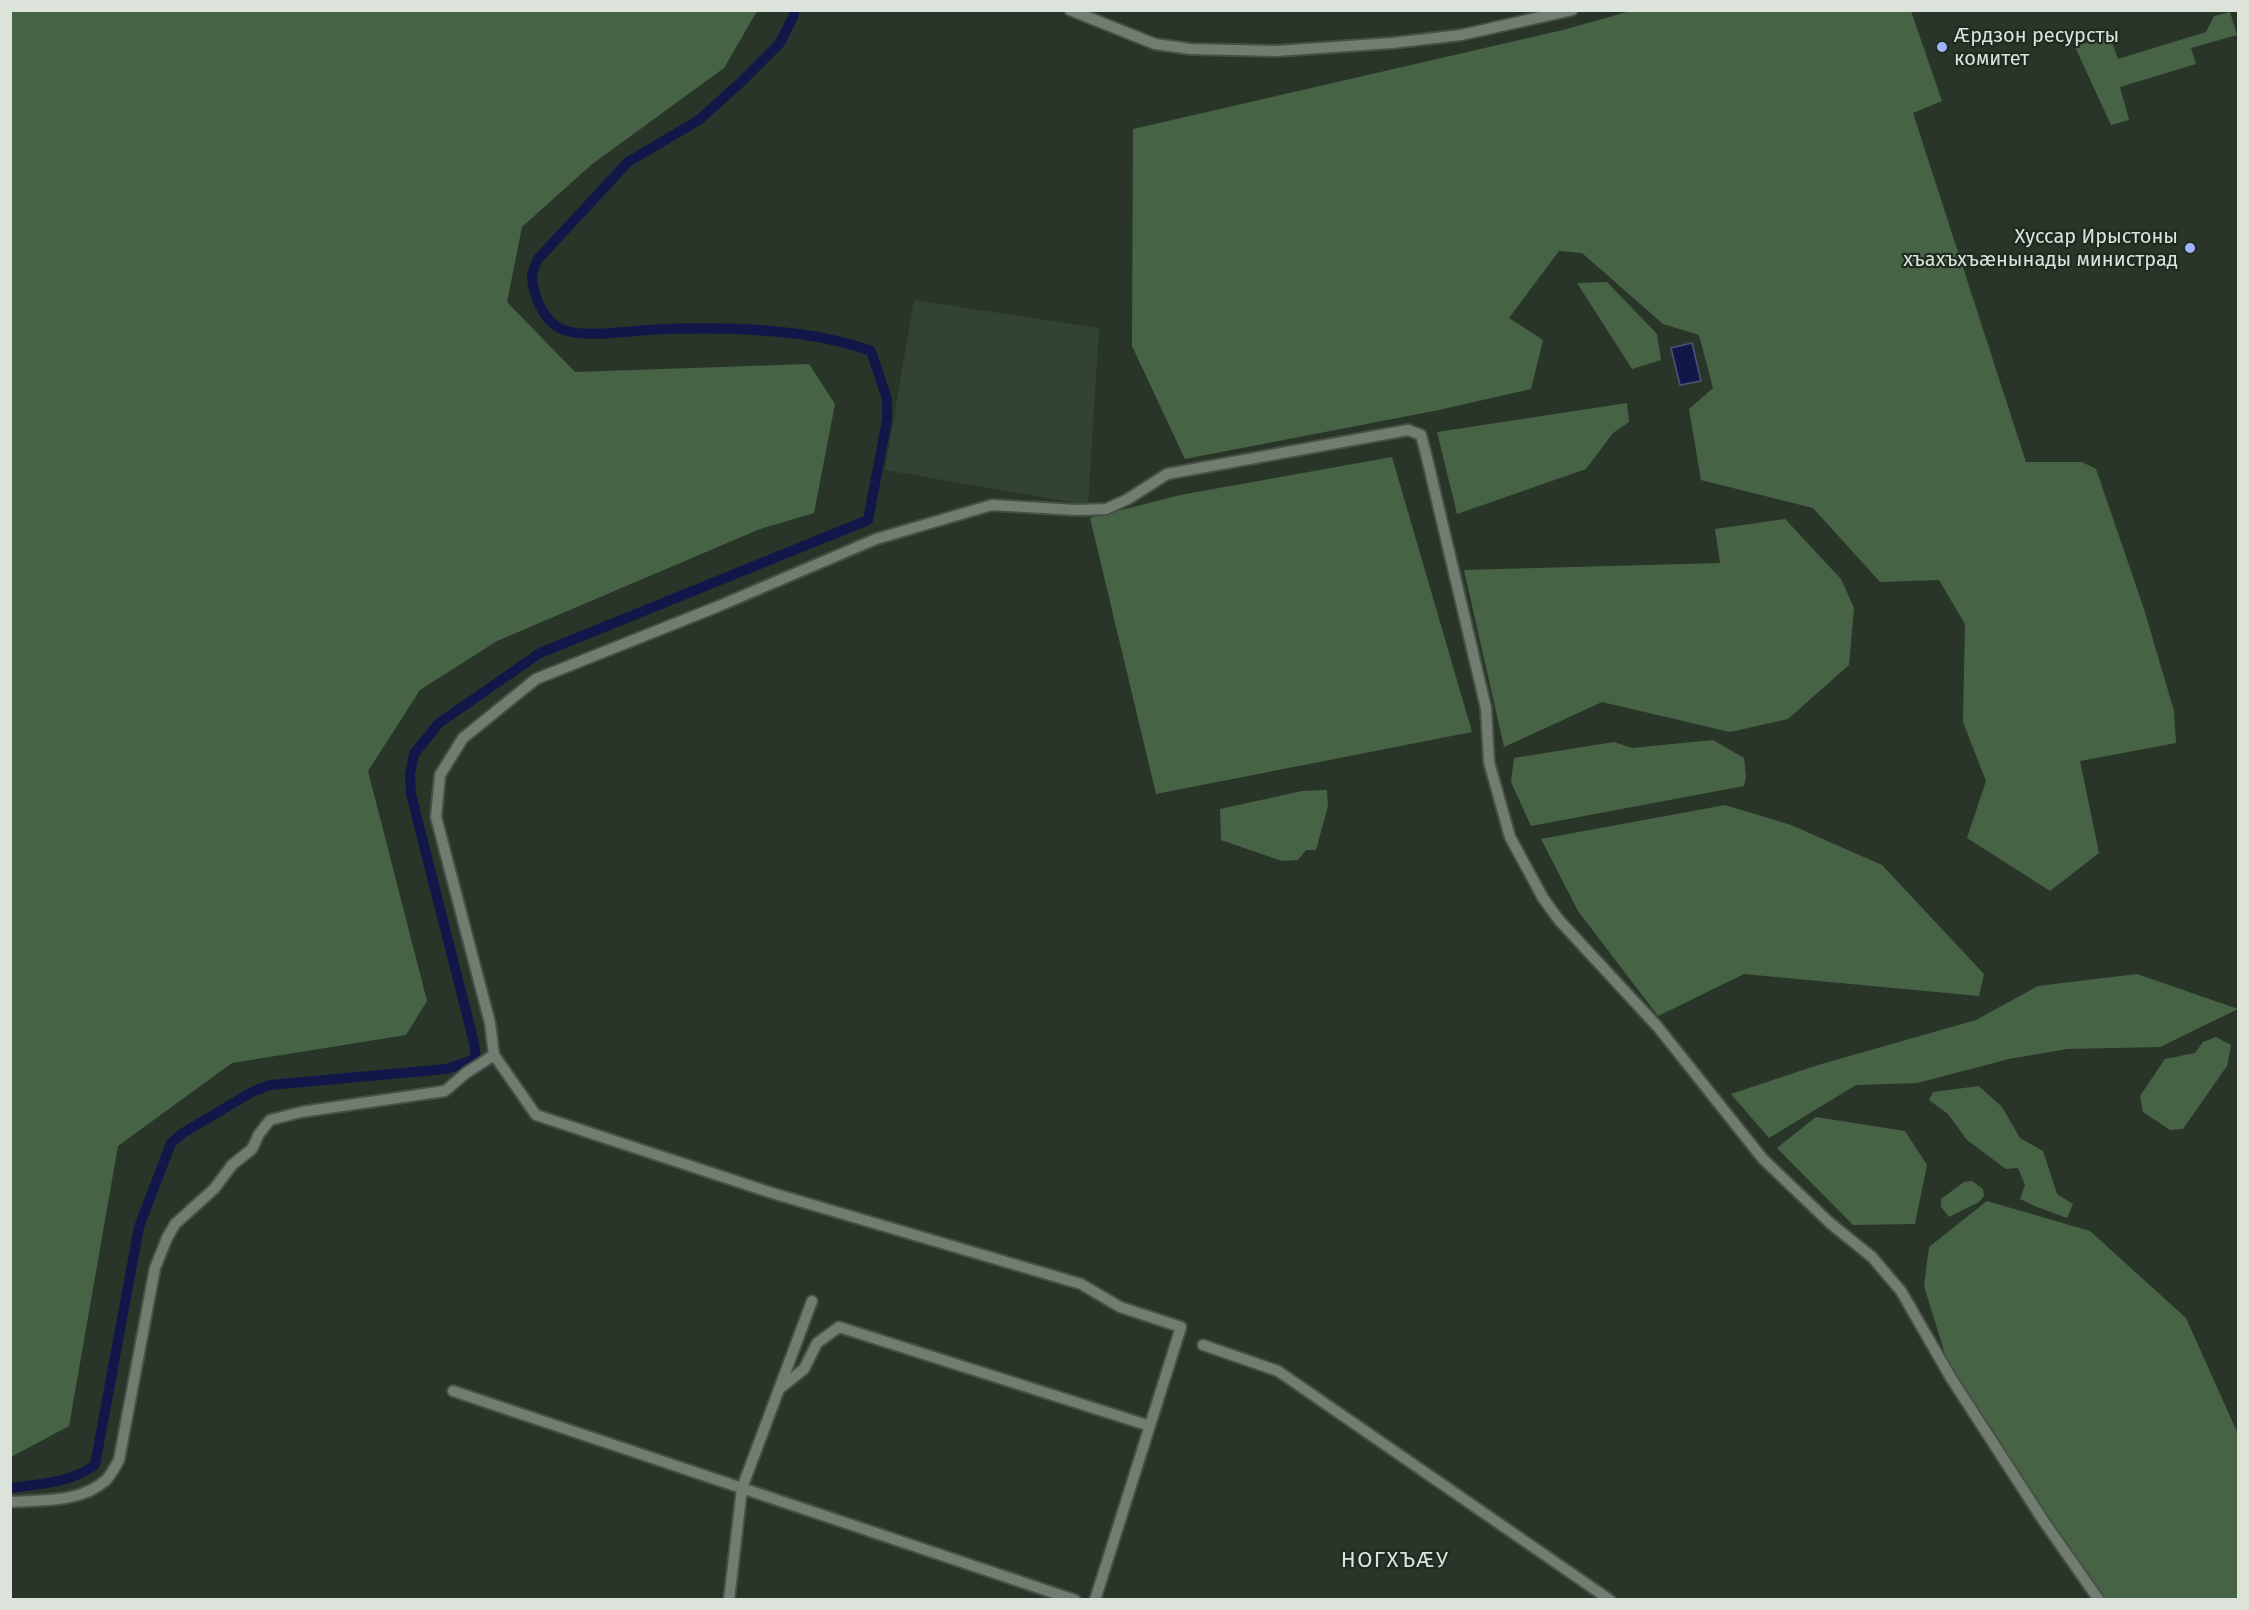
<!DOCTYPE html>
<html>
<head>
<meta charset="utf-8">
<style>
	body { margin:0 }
	#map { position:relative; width:2249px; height:1610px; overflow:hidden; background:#2a3529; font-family:"Fira Sans",sans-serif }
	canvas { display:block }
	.frame { position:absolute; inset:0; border:12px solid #dce3db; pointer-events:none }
</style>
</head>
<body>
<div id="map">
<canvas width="2249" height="1610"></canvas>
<div class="frame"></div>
</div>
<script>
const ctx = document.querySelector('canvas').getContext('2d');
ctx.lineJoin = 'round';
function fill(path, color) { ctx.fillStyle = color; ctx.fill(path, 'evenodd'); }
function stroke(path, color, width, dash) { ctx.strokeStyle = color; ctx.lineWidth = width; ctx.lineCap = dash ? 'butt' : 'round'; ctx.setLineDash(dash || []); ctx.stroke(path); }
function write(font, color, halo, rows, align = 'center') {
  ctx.font = font + ' "Fira Sans",sans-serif'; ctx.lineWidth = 4.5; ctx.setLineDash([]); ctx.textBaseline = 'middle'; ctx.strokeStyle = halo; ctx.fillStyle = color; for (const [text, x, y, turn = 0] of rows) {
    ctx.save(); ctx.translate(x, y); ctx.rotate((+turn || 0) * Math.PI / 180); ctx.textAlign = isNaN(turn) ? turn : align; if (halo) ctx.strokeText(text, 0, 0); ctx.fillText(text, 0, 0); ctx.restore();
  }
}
const built = new Path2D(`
	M914,300L1099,328L1088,505L885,470Z`);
const green = new Path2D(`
	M11,10L757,11L724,68L591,165L522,227L507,302L575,372L809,364L835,404L814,513L760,529L497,641L420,690L368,771L427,1001L406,1035L232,1063L118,1146L69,1426L11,1457Z
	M1634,10L1911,11L1942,101L1913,113L2026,462H2082L2096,469L2144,609L2174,711L2176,743L2080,761L2099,853L2050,891L1967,838L1986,781L1963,722L1965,624L1939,580L1880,582L1813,508L1701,480L1689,409L1713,388L1699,335L1663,324L1582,253L1559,251L1509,318L1543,340L1531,389L1439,410L1185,459L1132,346L1133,129L1563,30Z
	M2230,12L2237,35L2191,48L2196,64L2120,87L2129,120L2111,125L2075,47L2109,34L2118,59L2206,32L2214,16Z
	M1607,282L1657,334L1661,360L1632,369L1577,283Z
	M1627,403L1629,422L1613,433L1586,469L1457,514L1437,432Z
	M1392,457L1472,732L1156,794L1090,518L1180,495Z
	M1785,519L1841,579L1854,608L1849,665L1788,719L1730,732L1602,702L1504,747L1464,570L1720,563L1715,529Z
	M1713,740L1744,758L1746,777L1744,786L1531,826L1511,782L1514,758L1614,742L1632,748Z
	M1327,790L1328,806L1316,850H1306L1298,860L1282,861L1221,840L1220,809L1302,791Z
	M1725,805L1791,825L1882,865L1984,974L1979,996L1744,974L1658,1016L1578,911L1541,839Z
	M2137,974L2238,1009L2160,1047L2067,1049L2009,1059L1917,1083L1856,1085L1769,1138L1731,1094L1818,1065L1976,1020L2038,986Z
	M2216,1037L2231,1045L2227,1066L2183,1129L2170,1130L2143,1112L2140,1096L2165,1059L2195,1053L2203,1042Z
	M1979,1086L2002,1107L2020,1138L2043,1151L2057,1194L2073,1204L2067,1218L2037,1207L2020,1199L2025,1185L2018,1168L2006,1169L1967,1140L1948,1114L1929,1100L1933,1092Z
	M1816,1117L1905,1131L1927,1165L1915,1224L1853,1225L1777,1148Z
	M1972,1181L1983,1189L1984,1196L1979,1202L1949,1217L1941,1207V1199L1964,1182Z
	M1987,1201L2090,1231L2186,1318L2238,1434V1599H2104L1949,1367L1924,1286L1929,1247Z`);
const water = new Path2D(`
	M1692,343L1701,381L1680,385L1671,348Z`);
const canal = new Path2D(`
	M10,1488C41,1484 70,1483 95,1465L139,1227L171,1143L183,1133L252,1092L270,1085L446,1069L476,1059L474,1043L411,794L410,774L414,754L439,723L540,653L868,520L887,420V399L871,351C811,328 727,327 663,329C636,330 591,338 567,331C545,325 533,297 532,276C532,271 536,264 538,259L628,162L699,120L740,83L780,43L794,15V10`);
const minor = new Path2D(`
	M1070,10L1155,44L1191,49L1276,51L1392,43L1461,35L1572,10
	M494,1055L536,1115L772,1193L1081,1284L1120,1307L1181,1327L1095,1600
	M1203,1345L1278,1371L1610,1600
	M779,1389L804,1369L817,1343L839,1327L1150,1426
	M453,1391L1075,1600
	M10,1502C42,1500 81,1503 106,1480C111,1475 115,1467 119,1460L155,1268L167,1238L175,1224L214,1189L232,1165L252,1149L259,1134L270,1120L301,1112L445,1091L466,1073L494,1055L490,1023L436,817L440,775L463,738L536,679L719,606L876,539L985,507L992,505L1076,510L1106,509L1128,499L1167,474L1408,430L1421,435L1427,458L1486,708L1489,762L1510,837L1543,898L1559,920L1657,1026L1763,1159L1830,1223L1872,1257L1901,1291L1951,1378L2045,1523L2099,1600
	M729,1600L742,1488L812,1301`);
const markers = [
	[1942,47,6,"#a0b3fd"],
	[2190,248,6,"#a0b3fd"]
];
const poiNames = [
	["Æрдзон ресурсты",1954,36],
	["комитет",1954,59],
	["Хуссар Ирыстоны",2178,237,"right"],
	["хъахъхъæнынады министрад",2178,260,"right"]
];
const quarterNames = [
	["НОГХЪÆУ",1395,1561]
];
fill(built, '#334333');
fill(green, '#466445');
fill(water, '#12174a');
stroke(water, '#4f5476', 1.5);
stroke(canal, '#12174a', 10);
stroke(minor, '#475046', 14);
stroke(minor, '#707d70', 10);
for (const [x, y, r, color] of markers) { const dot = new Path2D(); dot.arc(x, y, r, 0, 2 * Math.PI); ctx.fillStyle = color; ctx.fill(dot); stroke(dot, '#202b20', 2); }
write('20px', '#dce3db', '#202b20', poiNames, 'left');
ctx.letterSpacing = '1.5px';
write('22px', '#dce3db', '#202b20', quarterNames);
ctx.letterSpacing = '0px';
</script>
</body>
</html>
